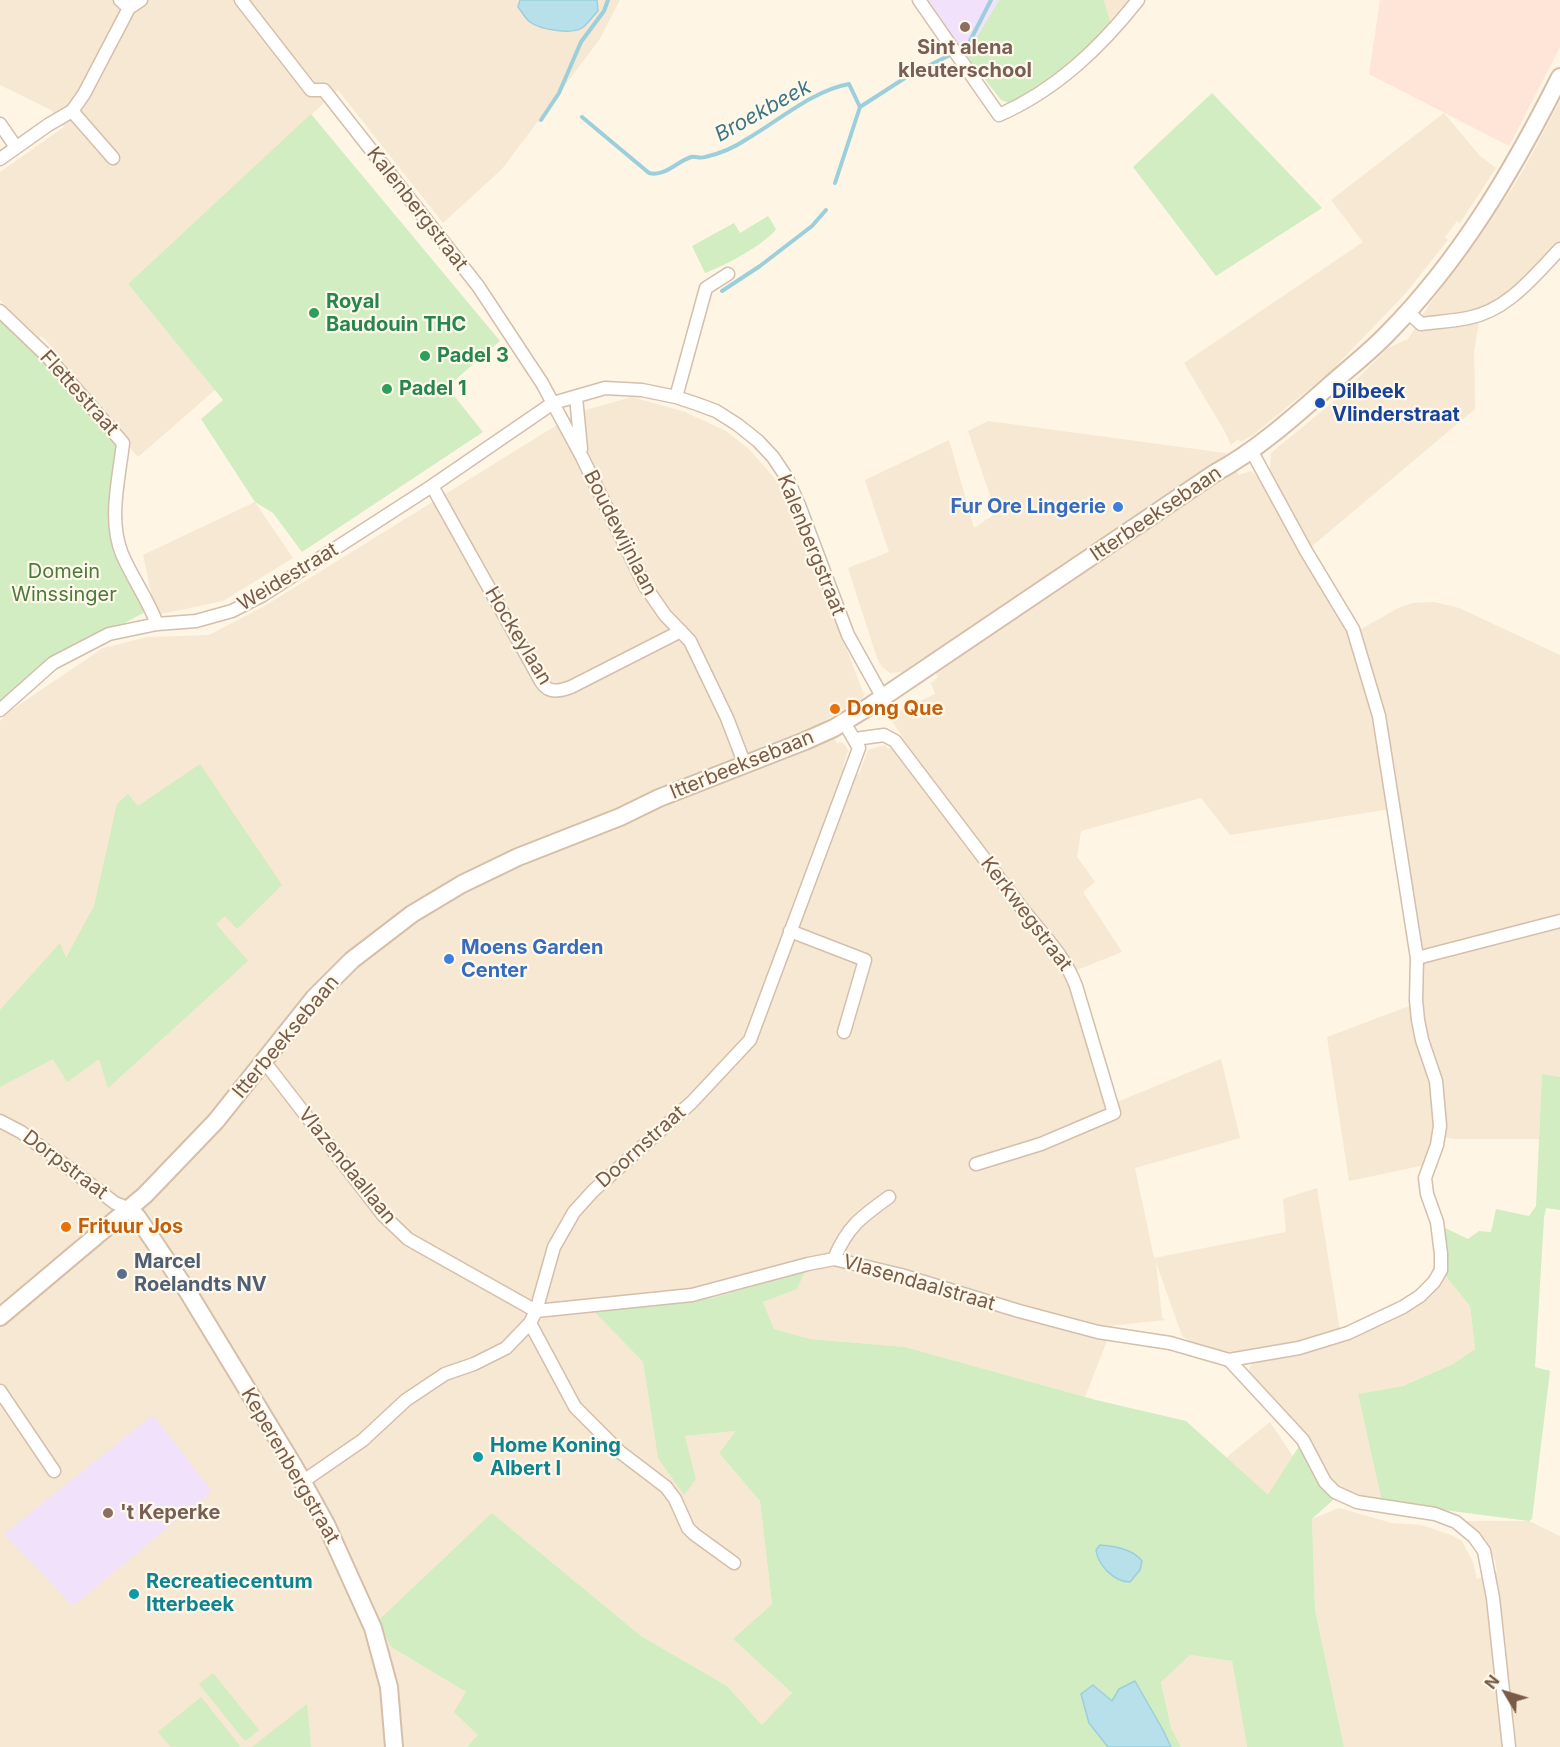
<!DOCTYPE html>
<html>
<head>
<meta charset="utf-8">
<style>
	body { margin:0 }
	#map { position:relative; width:1560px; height:1747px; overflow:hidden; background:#fef5e4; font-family:Inter,sans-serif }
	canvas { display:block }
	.north { position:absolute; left:1476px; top:1663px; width:60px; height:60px; -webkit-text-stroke:4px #fff9ec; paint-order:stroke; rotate:308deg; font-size:16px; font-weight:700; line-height:24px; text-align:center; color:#795b47 }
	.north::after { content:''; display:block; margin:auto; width:21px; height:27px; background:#795b47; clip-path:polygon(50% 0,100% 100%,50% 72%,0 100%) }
</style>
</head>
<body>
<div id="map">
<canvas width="1560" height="1747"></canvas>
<div class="north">N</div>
</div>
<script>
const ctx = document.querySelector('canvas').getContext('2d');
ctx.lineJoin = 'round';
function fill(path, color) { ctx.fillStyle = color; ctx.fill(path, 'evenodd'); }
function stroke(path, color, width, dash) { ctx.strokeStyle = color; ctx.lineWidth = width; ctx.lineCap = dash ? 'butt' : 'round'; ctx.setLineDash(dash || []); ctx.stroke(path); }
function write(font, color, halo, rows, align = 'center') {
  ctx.font = font + ' Inter,sans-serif'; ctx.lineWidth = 4.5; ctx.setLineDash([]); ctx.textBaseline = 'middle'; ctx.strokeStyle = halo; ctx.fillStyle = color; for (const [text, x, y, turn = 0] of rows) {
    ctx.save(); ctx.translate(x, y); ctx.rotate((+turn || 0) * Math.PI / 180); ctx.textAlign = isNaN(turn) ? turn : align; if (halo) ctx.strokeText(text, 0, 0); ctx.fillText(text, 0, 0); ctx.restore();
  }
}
const residential = new Path2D(`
	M0,0H620L599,40L502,169L443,223L338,90L128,284L215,390L138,457L68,375L52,353L55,350L41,336L39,338L0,300V172L64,127L51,110L0,85Z
	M1104,0H1131L1111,24Z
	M1560,101V243L1526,279L1480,315L1474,351L1475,409L1311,547L1358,631L1398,608L1413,603L1434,602L1459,608L1560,655V1077L1542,1075L1539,1139H1454L1442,1137L1425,1165L1349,1181L1327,1037L1412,1005L1413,958L1390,809L1230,835L1201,798L1081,831L1077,857L1095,882L1083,892L1122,952L1077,970L1115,1103L1221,1059L1240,1138L1135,1168L1154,1258L1286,1232L1283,1199L1317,1188L1340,1331L1401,1303L1444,1274L1470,1306L1475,1349L1453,1364L1403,1386L1358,1394L1382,1502L1335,1492L1303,1434L1248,1372L1253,1361L1235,1354L1194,1344L1182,1336L1156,1262L1162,1317L1165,1320L1099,1327L1061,1316L1108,1338L1085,1397L905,1347L810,1339L774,1329L763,1302L796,1289L804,1272L713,1298L596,1312L643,1362L658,1458L696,1479L685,1436L736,1431L719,1453L760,1501L772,1604L733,1639L792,1693L763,1726L727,1686L641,1636L492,1513L391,1647L466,1692L479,1735L467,1747H0V721L7,713L103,648L147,637L209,635L266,605L578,412L632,397L685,412L726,431L750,450L782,487L796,515L864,695L863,698L824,721L837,743L841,742L845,745L848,750L843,767L859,774L868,750L885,745L888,749L903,738L892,721L893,714L935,694L931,683L938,677L924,657L902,672L890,673L881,666L877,658L848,568L889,552L865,480L949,440L974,528L996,513L968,431L988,421L1225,453L1239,475L1251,471L1257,476L1261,483L1273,478L1270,471L1271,453L1340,396L1388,348L1408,339L1429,305L1507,196L1524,169Z
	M1444,113L1480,156L1496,168L1460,223L1457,221L1445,237L1448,240L1405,294L1330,372L1253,435L1240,442L1238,439L1231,445L1224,430L1184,363L1363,242L1331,200Z
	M255,502L293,558L223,601L156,615L143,555Z
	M1270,1422L1302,1470L1277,1520L1186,1490Z
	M1339,1508L1392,1523L1422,1525L1451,1535L1462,1541L1473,1562L1477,1579L1497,1572L1495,1560L1481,1535L1465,1521H1529L1560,1536V1747H1344L1315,1610L1312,1519Z
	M1190,1655L1232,1661L1247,1747H1181L1171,1728L1161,1681Z`);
const commercial = new Path2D(`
	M1380,0H1560V47L1509,146L1369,74Z`);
const education = new Path2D(`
	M928,0H999L966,55Z
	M153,1415L212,1491L73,1606L4,1534Z`);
const green = new Path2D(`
	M999,0H1104L1111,24L1066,69L1022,98L1009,103L1001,100L966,55Z
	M1212,93L1322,208L1216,276L1133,167Z
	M311,114L500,341L447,387L483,432L302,552L273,513L255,502L201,419L223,400L128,284Z
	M768,216L776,229C766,244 722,267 705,273L692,246L734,223L740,233Z
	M0,317L44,359L118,443L110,532L147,611L47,665L0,703Z
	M200,764L282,885L237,929L225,916L216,924L248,961L108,1088L99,1059L67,1082L53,1059L0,1087V1010L60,943L66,958L94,906L117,804L128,794L138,806Z
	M1542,1074L1560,1077V1210L1546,1208L1544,1218L1535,1367L1550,1371L1532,1519L1529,1521L1382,1502L1358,1394L1403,1386L1453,1364L1475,1349L1470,1306L1444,1274L1441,1226L1468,1239L1479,1231L1491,1232L1496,1209L1529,1216L1536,1206Z
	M805,1271L797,1289L763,1302L774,1329L810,1339L905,1347L1096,1400L1186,1421L1268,1495L1303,1440L1335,1492L1334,1499L1312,1519L1315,1610L1344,1747H1247L1232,1661L1190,1655L1161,1682L1171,1728L1181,1747H1171L1163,1730L1135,1681L1112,1701L1094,1685L1089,1723L1108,1747H467L478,1735L454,1712L466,1692L391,1647L379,1620L492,1513L641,1636L727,1686L762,1725L792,1693L733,1639L772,1604L760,1501L719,1453L736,1431L685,1436L696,1479L684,1495L658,1458L643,1362L595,1312L713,1298Z
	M213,1673L259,1730L245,1741L199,1684Z
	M201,1697L240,1746L239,1747H171L158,1732Z
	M307,1704L311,1747H252Z`);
const water = new Path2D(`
	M520,0H597L598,11C593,16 588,24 582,28C571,35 539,29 530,22C525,18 522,12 518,7Z
	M1100,1545C1115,1546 1133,1549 1142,1561L1140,1570L1130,1582C1114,1582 1098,1565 1096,1550Z
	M1135,1681L1163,1730L1171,1747H1108L1089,1723L1081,1694L1093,1685L1112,1701L1119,1689Z`);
const stream = new Path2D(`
	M964,45L969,43L991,0
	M582,117L649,173C665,177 676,162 691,157C696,156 700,159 705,157C719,154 735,147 747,139C778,121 814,90 849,84L860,107
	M541,120L559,93L581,42L604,11L608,0
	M835,183L860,107L908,76L948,56
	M722,291L760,266L812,226L826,210`);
const street = new Path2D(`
	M120,0L129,8
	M241,0L311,90H324L478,286L542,383L582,457L645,586L665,615L690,641L727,718L745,765
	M919,0L999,115C1056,90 1100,48 1138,0
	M72,111L113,158
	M0,124L16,147
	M0,159L48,125L72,111L84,94L129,8L141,0
	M0,311L48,357L123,443C119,479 108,520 122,554C132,578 148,599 157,624
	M1408,312L1421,324C1437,322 1453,321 1468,318C1507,311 1534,276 1560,249
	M576,397L581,449
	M676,397L706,288L728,274
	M432,486L532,665C543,685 545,697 571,687L681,631
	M0,710L53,663L109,634L157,624L196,621L232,611L263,595L432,486L553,403L605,388L642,390L676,397L697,404L716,411L738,425L758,441L773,457L787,478L799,505L848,635L883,698
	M855,739L884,735L895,741C937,796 979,851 1021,907C1041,933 1064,954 1076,986L1114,1113L1041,1144L976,1164
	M790,931L865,960L844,1032
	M1417,958L1560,921
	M263,1060L383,1215L408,1239L536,1311L692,1295L808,1264L834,1259L901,1275L1019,1311L1098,1332L1170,1343L1229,1360L1299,1348L1348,1333L1403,1307L1420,1296L1434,1282L1441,1270V1254L1437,1222L1427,1194L1425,1178L1437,1145L1440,1126L1436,1081L1422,1040L1418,1020L1416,1000L1417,958L1379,716L1353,629L1306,551L1251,450
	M0,1121L21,1132L115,1203L130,1209
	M834,1259C847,1227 861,1217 889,1197
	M530,1323L575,1407L620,1452L666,1487L675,1499L688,1528L694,1534L734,1563
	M1229,1360L1303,1440L1325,1482L1335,1492L1357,1502L1435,1514L1456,1522L1474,1537L1484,1551L1493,1598L1509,1747
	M0,1391L54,1471
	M302,1482L363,1440L406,1400L445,1374L474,1364L506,1348L530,1323L536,1311L554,1247L574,1212L593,1191L692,1102L750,1040L859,748L844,722`);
const secondary = new Path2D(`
	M130,1209L138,1218L188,1292L295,1468L326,1524L373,1628L389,1687L394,1747
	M0,1317L145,1195L216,1121L314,998L352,960L412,914L462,884L518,857L620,817L659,798L805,741L834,728L870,706L1215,473C1257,450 1294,417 1330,385C1349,368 1370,352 1388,333C1461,259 1513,170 1560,77`);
const markers = [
	[965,27,6,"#8d6e63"],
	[314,313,6,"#2e9e5b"],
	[425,356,6,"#2e9e5b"],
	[387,389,6,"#2e9e5b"],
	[1320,403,6,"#1a4fb4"],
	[1118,507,6,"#3f7fe0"],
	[835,709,6,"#e8710a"],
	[449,959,6,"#3f7fe0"],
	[66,1227,6,"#e8710a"],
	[122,1274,6,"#5c6f8a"],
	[478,1457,6,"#0f9aa8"],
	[108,1513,6,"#8d6e63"],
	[134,1594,6,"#0f9aa8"]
];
const educationNames = [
	["Sint alena",965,48],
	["kleuterschool",965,71],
	["'t Keperke",120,1513,"left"]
];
const streetNames = [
	["Kalenbergstraat",417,209,52],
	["Flettestraat",79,393,48],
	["Itterbeeksebaan",1156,514,-34],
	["Boudewijnlaan",620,533,63],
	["Kalenbergstraat",811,545,68],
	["Weidestraat",288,577,-31],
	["Hockeylaan",518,636,59],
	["Itterbeeksebaan",742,765,-22],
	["Kerkwegstraat",1026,914,53],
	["Itterbeeksebaan",286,1037,-50],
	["Doornstraat",641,1147,-42],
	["Dorpstraat",65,1165,37],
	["Vlazendaallaan",347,1166,51],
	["Vlasendaalstraat",919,1283,16],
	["Keperenbergstraat",290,1466,60]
];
const leisureNames = [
	["Royal",326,302],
	["Baudouin THC",326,325],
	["Padel 3",437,356],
	["Padel 1",399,389]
];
const transitNames = [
	["Dilbeek",1332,392],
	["Vlinderstraat",1332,415]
];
const shopNames = [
	["Fur Ore Lingerie",1106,507],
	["Moens Garden",461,948,"left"],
	["Center",461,971,"left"]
];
const parkNames = [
	["Domein",64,572],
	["Winssinger",64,595]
];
const foodNames = [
	["Dong Que",847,709],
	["Frituur Jos",78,1227]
];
const serviceNames = [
	["Marcel",134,1262],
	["Roelandts NV",134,1285]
];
const cultureNames = [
	["Home Koning",490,1446],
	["Albert I",490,1469],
	["Recreatiecentum",146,1582],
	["Itterbeek",146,1605]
];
const waterNames = [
	["Broekbeek",763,111,-29]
];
fill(residential, '#f6e8d2');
fill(commercial, '#ffe5d7');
fill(education, '#f2e1fb');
fill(green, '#d1edc1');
fill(water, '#b7e0ea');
stroke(water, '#9ccfdc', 1.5);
stroke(stream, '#9ccfdc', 4);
stroke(street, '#d3bfac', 15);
stroke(secondary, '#d6bfa9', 20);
stroke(street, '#fff', 12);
stroke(secondary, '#fff', 16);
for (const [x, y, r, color] of markers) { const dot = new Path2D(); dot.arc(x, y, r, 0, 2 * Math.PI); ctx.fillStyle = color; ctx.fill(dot); stroke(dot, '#fff9ec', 2); }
write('bold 20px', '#785e54', '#fff9ec', educationNames);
write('20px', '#795b47', '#fff9ec', streetNames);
write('bold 20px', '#27864d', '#fff9ec', leisureNames, 'left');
write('bold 20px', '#164399', '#fff9ec', transitNames, 'left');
write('bold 20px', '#366cbe', '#fff9ec', shopNames, 'right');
write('20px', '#4b7a3c', '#fff9ec', parkNames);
write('bold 20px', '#c56008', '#fff9ec', foodNames, 'left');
write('bold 20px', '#4e5e75', '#fff9ec', serviceNames, 'left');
write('bold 20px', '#0d838f', '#fff9ec', cultureNames, 'left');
write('italic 21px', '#3c7787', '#fff9ec', waterNames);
</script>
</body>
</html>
